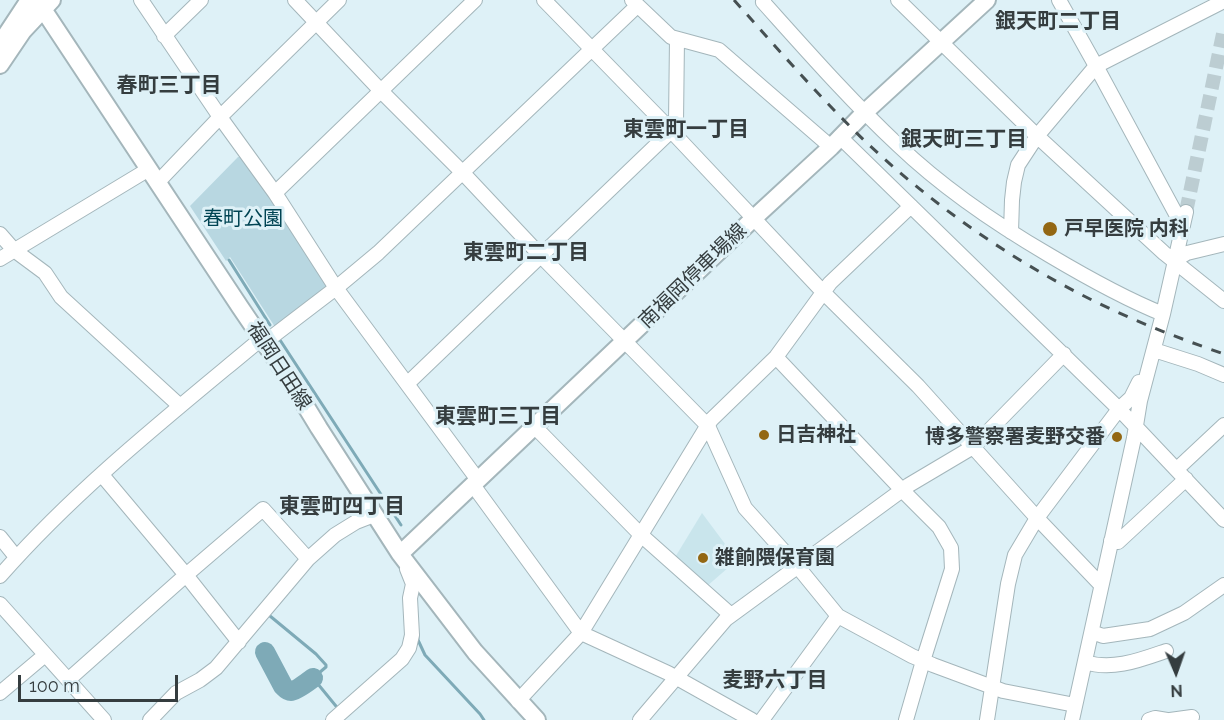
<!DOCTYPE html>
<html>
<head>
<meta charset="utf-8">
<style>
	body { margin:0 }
	#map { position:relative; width:1224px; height:720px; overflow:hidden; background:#def1f7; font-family:Raleway,sans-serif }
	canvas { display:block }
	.north { position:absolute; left:1146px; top:642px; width:60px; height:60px; -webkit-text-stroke:4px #def1f7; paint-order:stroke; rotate:178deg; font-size:16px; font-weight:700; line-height:24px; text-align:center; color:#353d3f }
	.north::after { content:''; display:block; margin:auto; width:21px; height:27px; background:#353d3f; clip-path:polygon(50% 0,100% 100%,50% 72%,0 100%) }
	.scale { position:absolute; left:18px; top:675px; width:160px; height:27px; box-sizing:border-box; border:3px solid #353d3f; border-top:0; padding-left:8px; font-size:18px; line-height:21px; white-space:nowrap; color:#353d3f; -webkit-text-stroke:4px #def1f7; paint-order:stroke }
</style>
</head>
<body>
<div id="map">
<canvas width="1224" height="720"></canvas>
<div class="north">N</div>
<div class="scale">100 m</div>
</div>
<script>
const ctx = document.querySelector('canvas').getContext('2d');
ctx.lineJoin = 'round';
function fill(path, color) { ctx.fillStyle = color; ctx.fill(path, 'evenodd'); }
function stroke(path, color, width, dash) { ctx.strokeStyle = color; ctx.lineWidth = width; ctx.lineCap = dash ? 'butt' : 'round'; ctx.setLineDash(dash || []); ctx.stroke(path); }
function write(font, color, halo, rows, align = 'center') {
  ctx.font = font + ' Raleway,"Noto Sans JP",sans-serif'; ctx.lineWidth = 6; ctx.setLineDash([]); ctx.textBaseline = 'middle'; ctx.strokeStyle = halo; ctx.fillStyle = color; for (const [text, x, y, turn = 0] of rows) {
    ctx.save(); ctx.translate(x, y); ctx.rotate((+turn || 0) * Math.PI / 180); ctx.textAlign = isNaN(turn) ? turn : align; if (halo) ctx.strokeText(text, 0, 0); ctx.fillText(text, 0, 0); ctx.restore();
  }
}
const built = new Path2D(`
	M702,513L737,560L706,587L674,559Z`);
const green = new Path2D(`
	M245,156L330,282L328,289L275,327L230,257L226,261L190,206L238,157Z`);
const stream = new Path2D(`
	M229,260L270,325
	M280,340L401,525
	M270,616L316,654L326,665V667L313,678L340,711
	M418,634V640L425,655L480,714L484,720`);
const river = new Path2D(`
	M265,652L283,686C285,688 287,691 291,691C296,691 309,681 313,678`);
const minorTunnel = new Path2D(`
	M1186,212L1224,29`);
const minor = new Path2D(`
	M141,0L220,117L275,193L336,288L478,480
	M295,0L381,91L463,173L541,256L708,426L745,508L798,567L838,616L912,656L933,665L1003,691L1075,705
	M544,0L661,120L823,292L918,386L1037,518L1101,585
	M632,0L671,37L719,50L831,147
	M764,0L763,2C807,51 850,100 898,145C943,188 996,224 1049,255C1086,277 1123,298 1163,314
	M898,0L1037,136L1164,253L1224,301
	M1059,0L1096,66L1183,227
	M164,36L201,0
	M840,137L1119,409L1224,520
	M158,182L220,117L339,0
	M275,193L475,0
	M1011,232L1012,200L1014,182L1018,165L1037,136L1096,66L1224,1
	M0,234L14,250L45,273L61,297L180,406
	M0,259L149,169
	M1175,260L1187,253L1224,244
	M264,343L336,288L378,253L637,6
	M1154,350L1198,364L1224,375
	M776,357L902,490L939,527L951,548L952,569L923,661L906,720
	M407,384L671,131L676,122L677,39
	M534,426L641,535L731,615
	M1177,469L1224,425
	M102,475L186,575L239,642
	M473,485L581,633L668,673L752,720
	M0,537L16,557
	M1111,541L1118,542L1186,479
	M0,576C77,488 171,414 261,339
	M0,604L104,720
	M1092,632L1103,636L1150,629L1184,613L1224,585
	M1085,662C1112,671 1140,660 1166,651
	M68,680L186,575L263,509L308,559
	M0,693L45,655
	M518,701L581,633L711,420L776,357L830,283L911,206
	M150,720L176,693L200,680L216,668L308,559L335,535L356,522L374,515
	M333,720L402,659L409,648L412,635L410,598L413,584L407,569
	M640,720L726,619L909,485L973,447L1064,354
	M762,720L838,616
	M987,720L1008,584L1015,555L1037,518L1119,409L1131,398L1139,382
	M1072,720L1134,438L1140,401L1163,314L1186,212
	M1149,720L1155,718L1167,720
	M1170,720L1192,717`);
const major = new Path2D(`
	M37,0L240,307L291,382L319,428L400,554L475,652L537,720
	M0,44L29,0
	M0,65L23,31L52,0
	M400,554L754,218L831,147L864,113L987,0`);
const rail = new Path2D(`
	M734,0C777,48 820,98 867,143C935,207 1014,262 1098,303C1139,323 1181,339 1224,354`);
const markers = [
	[1050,229,8,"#936713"],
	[764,435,6,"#936713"],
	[1117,437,6,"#936713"],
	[703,558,6,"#936713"]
];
const parkNames = [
	["春町公園",243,219]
];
const poiNames = [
	["戸早医院 内科",1064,229],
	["日吉神社",776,435],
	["博多警察署麦野交番",1105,437,"right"],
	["雑餉隈保育園",715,558]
];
const streetNames = [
	["南福岡停車場線",693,276,-44],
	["福岡日田線",279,366,57]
];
const neighbourhoodNames = [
	["銀天町二丁目",1058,22],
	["春町三丁目",169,86],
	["東雲町一丁目",686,130],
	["銀天町三丁目",964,140],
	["東雲町二丁目",526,253],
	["東雲町三丁目",498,417],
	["東雲町四丁目",342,507],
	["麦野六丁目",775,681]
];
fill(built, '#c9e5ec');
fill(green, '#b8d7e1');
stroke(stream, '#7eaab7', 3);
stroke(river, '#7eaab7', 20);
stroke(minorTunnel, '#bccdd2', 14, [14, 7]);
stroke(minor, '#a4b6bb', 16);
stroke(major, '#a4b6bb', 20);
stroke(minor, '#fff', 14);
stroke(major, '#fff', 16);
stroke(rail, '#465052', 3, [10, 10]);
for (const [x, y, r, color] of markers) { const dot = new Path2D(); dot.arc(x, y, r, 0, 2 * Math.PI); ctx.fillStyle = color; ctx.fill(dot); stroke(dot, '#def1f7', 2); }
write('20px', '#004453', '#def1f7', parkNames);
write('bold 20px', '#353d3f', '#def1f7', poiNames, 'left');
write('20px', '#353d3f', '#def1f7', streetNames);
write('bold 21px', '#353d3f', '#def1f7', neighbourhoodNames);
</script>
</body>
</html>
